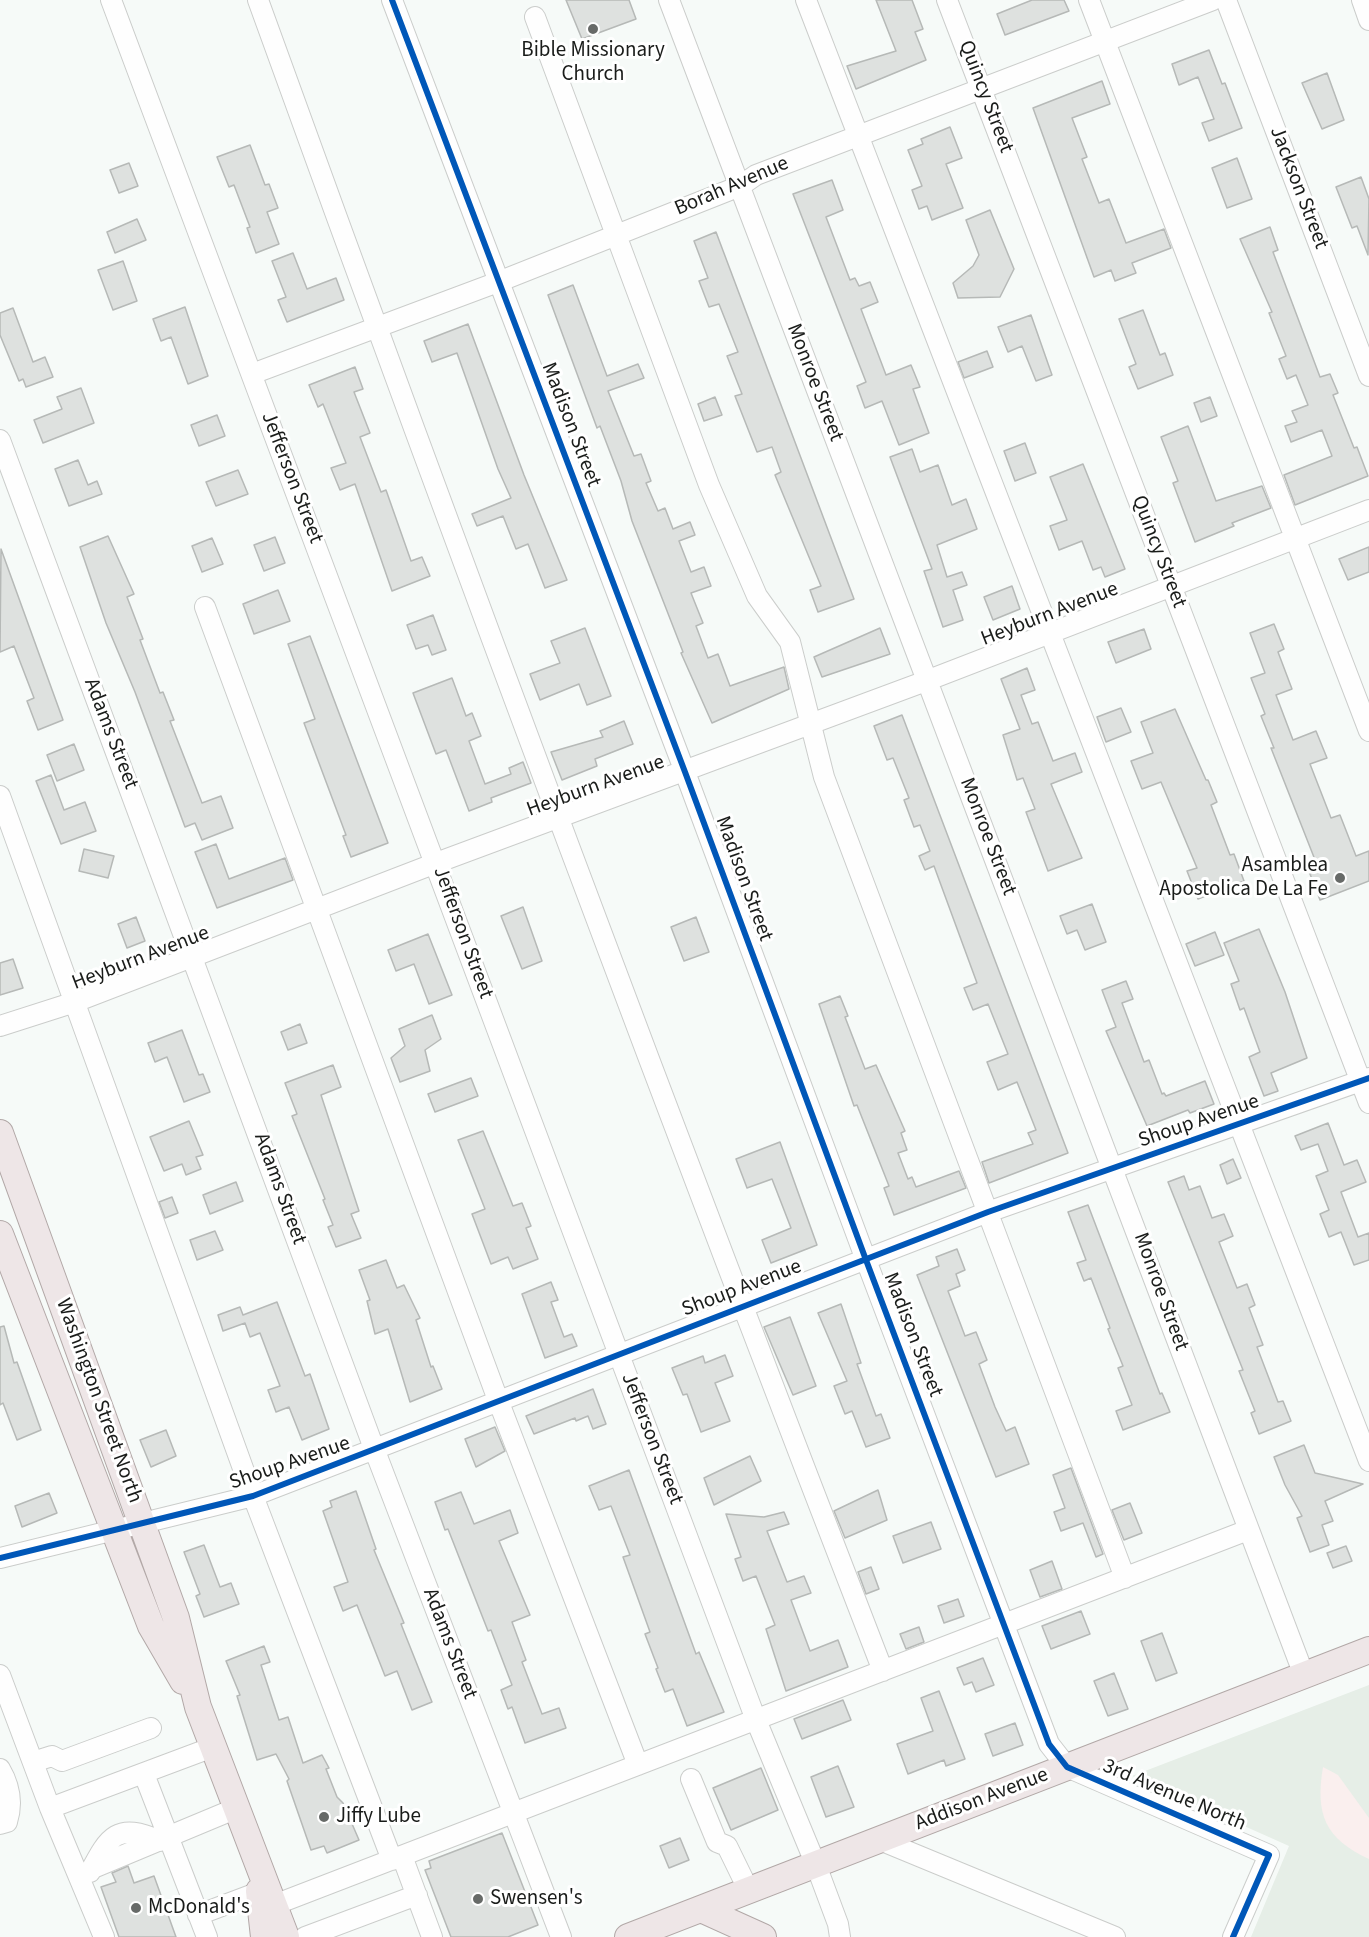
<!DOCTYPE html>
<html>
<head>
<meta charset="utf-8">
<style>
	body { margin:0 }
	canvas { display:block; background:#f6faf8 }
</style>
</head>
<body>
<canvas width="1369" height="1937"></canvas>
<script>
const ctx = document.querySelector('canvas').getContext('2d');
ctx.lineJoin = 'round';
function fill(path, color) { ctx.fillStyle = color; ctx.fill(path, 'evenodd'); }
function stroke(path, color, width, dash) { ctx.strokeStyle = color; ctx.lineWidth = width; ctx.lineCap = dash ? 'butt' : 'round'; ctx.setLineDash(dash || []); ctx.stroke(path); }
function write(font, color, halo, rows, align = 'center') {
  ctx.font = font + ' "Source Sans 3",sans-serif'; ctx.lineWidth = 6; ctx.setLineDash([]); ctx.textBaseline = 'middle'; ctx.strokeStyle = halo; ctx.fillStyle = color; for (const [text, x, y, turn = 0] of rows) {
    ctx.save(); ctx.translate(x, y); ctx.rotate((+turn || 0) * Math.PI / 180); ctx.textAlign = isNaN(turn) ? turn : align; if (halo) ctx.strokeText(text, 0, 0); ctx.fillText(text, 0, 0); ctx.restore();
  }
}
const built = new Path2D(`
	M1369,1685V1937H1251L1289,1846L1132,1776Z`);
const green = new Path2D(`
	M1323,1767L1338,1775L1369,1818V1859C1325,1839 1315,1814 1323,1767Z`);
const building = new Path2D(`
	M566,0H629L636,19L582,39Z
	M876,0H912L923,29L915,32L926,60L856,89L847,66L896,51Z
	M1032,0H1064L1069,11L1005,35L997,14Z
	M1209,50L1222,84L1225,83L1242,128L1209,141L1202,123L1214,119L1198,77L1179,85L1172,64Z
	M1327,73L1344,120L1322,129L1302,83Z
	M1102,81L1110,104L1072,118L1087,157L1082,159L1099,203L1109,199L1126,243L1164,229L1171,248L1132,263L1136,273L1115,281L1111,270L1094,277L1033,108Z
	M950,127L962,158L946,164L963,208L932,220L927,206L919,209L912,190L922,186L908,150L923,144L921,139Z
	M250,145L265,185L269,184L278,208L267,212L279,244L256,253L247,228L250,227L234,185L229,187L217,157Z
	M1237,158L1252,199L1227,208L1212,168Z
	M129,163L138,186L119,193L110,170Z
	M1361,177L1369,199L1368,255L1357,226L1352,228L1336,187Z
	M832,180L843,210L826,217L850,280L855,278L859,286L870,282L878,302L861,309L886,375L911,365L920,387L913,389L929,433L899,445L882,401L865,408L857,386L866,382L793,194Z
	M990,210L1014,269L1000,297L958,298L953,283L973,266L979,255L966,220Z
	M137,219L146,240L115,253L107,232Z
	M1270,227L1278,250L1273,252L1320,377L1330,374L1338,393L1333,395L1354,448L1357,447L1368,476L1295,505L1284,475L1332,456L1322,430L1291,442L1285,426L1297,422L1292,411L1308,405L1296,375L1287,379L1279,359L1286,356L1269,313L1272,312L1240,239Z
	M716,232L854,599L818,612L810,590L821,586L775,475L781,472L772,447L757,452L735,396L742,394L727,356L738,352L719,304L709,307L699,281L708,278L694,241Z
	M293,253L307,289L336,278L344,300L287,322L278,300L286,297L272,261Z
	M123,261L137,301L113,310L98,270Z
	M573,285L607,376L638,364L644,378L608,391L634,456L641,454L651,481L646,483L658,511L665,508L673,529L690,522L695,535L679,541L691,572L704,567L711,586L691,593L703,623L696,626L708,658L718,654L730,686L784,667L789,689L712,723L681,653L683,652L632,521L621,481L600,426L597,428L548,295Z
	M185,307L208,376L188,384L171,337L161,341L153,319Z
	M13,308L33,362L45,357L53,377L26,387L23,379L19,381L0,335V313Z
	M1143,310L1160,355L1165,353L1173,375L1138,389L1129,367L1136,364L1119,319Z
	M1031,315L1052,375L1036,381L1022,346L1008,352L998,327Z
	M468,324L524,475L567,580L545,588L528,544L516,549L503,516L477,526L472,514L511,498L498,469L457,353L432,362L424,341Z
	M987,351L993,367L964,378L958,362Z
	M355,367L363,389L354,392L370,433L360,437L381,492L386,490L411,561L422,557L430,576L392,591L355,484L340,490L331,468L346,463L323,404L318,407L309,385Z
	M81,388L94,423L43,443L34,420L62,409L57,397Z
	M715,397L722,415L704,421L698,404Z
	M1210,397L1217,416L1201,422L1194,403Z
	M217,415L225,436L199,446L191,425Z
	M1188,426L1216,501L1262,486L1271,508L1232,523L1234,526L1195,542L1173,483L1178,481L1161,437Z
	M1025,443L1036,473L1015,481L1004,451Z
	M912,449L920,472L938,465L952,505L966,499L977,529L937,545L947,577L962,572L967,585L953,590L963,620L943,627L924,571L932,569L890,457Z
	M78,460L88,485L97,481L102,494L69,506L55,469Z
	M1083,464L1125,569L1105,577L1101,567L1093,570L1082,541L1059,550L1050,526L1067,520L1050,477Z
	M238,470L248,494L216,506L206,482Z
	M108,536L134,594L127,597L143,639L140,640L160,693L163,692L174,720L170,721L202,803L221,796L233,828L202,840L195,823L185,827L135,692L106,623L80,547Z
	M275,537L285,563L264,571L254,545Z
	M212,538L223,564L202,572L192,546Z
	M1369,547V572L1348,580L1339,559Z
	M1,549L63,720L38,730L27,701L34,698L14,646L0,652Z
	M1012,586L1020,609L993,620L984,597Z
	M278,590L290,621L254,634L243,604Z
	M433,615L446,650L432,655L428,645L416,649L407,625Z
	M1274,624L1284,649L1278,652L1292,689L1276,695L1293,740L1316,731L1327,758L1310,764L1331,818L1340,815L1356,856L1369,851V881L1320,900L1310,874L1319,870L1271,748H1274L1261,716L1265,714L1251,678L1265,673L1250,633Z
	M585,628L611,696L587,705L579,684L540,700L530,674L560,663L551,641Z
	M880,628L890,654L822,677L814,657Z
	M1144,629L1151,649L1116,663L1108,642Z
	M310,636L388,843L351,857L343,836L346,835L304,723L315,719L288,644Z
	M1027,668L1035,690L1021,695L1032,724L1038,722L1053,761L1075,753L1082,772L1051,784L1082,858L1048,871L1026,812L1035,809L1023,778L1017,780L1003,735L1020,729L1001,679Z
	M452,678L466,716L472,713L481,736L469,741L485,784L511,774L509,768L523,762L531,783L491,798L492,802L469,811L446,750L436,754L413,693Z
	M1121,708L1131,732L1106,742L1097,717Z
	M1175,709L1206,780H1208L1217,802L1211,805L1230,855L1234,854L1244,881L1198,899L1187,871L1197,868L1161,782L1142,789L1131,761L1153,753L1141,722Z
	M902,715L1068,1153L989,1183L982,1162L1033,1144L1028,1133L1036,1130L1017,1082L998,1090L987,1062L1008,1054L988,1004L973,1010L964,988L977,983L934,866L925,870L919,856L930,851L920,825L914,827L904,800L909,798L893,758L887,760L874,726Z
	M624,721L633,744L595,759L597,766L562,780L551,752L603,737L600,731Z
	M74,744L84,770L57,781L47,755Z
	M51,775L64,810L85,802L96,831L61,844L36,781Z
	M216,844L229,879L285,858L293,880L217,908L195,852Z
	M84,849L114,856L108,878L79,871Z
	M1092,904L1106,942L1085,950L1077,930L1067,934L1060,916Z
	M523,907L542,961L522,969L501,916Z
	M136,917L145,941L127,948L118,924Z
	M696,917L709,952L684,961L671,927Z
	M1259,929L1285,992L1307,1058L1271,1073L1278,1091L1264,1096L1249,1057L1260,1052L1244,1008L1240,1010L1231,984L1239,981L1224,943Z
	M1215,932L1224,955L1195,966L1186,944Z
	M428,934L452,995L429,1004L414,964L396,971L388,950Z
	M13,959L23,988L0,995V963Z
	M1126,981L1133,999L1122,1003L1144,1062L1149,1060L1162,1094L1164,1093L1166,1096L1205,1081L1214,1104L1190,1113L1188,1110L1147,1126L1106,1031L1116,1027L1102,990Z
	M840,996L848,1016L845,1017L865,1069L876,1065L905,1131L901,1133L907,1150L898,1153L908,1179L912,1177L916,1187L959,1171L966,1188L894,1215L884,1188L889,1186L857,1105L854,1106L819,1004Z
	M432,1015L441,1039L425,1050L430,1071L400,1082L391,1058L405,1046L399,1029Z
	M300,1024L307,1043L288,1050L281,1032Z
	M182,1030L199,1075L203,1074L210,1092L184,1102L167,1057L155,1062L148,1043Z
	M333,1065L341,1087L321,1095L359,1211L351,1214L361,1238L336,1247L328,1227L333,1225L323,1200L325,1199L292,1116L297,1114L285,1083Z
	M471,1078L478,1096L435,1112L428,1094Z
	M189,1121L203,1155L196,1157L201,1169L186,1175L182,1164L164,1171L150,1137Z
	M1328,1123L1344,1165L1357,1160L1366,1182L1341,1192L1358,1237L1369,1233V1260L1354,1265L1341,1232L1329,1237L1320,1214L1329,1210L1316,1176L1328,1171L1318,1144L1301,1150L1295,1136Z
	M483,1131L513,1206L522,1203L531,1226L526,1228L538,1259L513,1269L508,1257L491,1264L472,1214L485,1209L458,1140Z
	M780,1142L817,1245L771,1263L762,1240L791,1228L772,1179L747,1188L736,1159Z
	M1233,1159L1241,1178L1227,1184L1220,1165Z
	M1184,1176L1189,1190L1200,1186L1212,1218L1224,1214L1233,1236L1219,1242L1237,1288L1247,1284L1255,1305L1249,1308L1263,1345L1257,1347L1278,1402L1283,1401L1291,1421L1259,1434L1251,1413L1255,1411L1239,1371L1243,1370L1168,1182Z
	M236,1182L243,1201L210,1214L203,1195Z
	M172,1197L178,1213L165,1218L159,1202Z
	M1088,1205L1160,1394L1162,1393L1170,1412L1123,1430L1116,1411L1132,1405L1118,1368L1123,1366L1108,1329L1110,1328L1091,1278L1084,1281L1077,1263L1086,1260L1068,1212Z
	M215,1231L223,1250L197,1260L190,1240Z
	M957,1249L965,1270L956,1274L960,1286L948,1291L965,1336L976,1332L987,1360L979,1364L995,1407L1006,1431L1015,1427L1029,1464L996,1477L917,1275L939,1266L936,1257Z
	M386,1260L397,1288L404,1285L420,1318L416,1320L431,1367L433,1366L442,1389L410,1402L388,1329L375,1334L367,1301L370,1300L359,1270Z
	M551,1282L558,1300L551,1302L564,1337L572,1334L577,1346L545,1358L522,1294Z
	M277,1302L305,1376L310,1374L329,1429L302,1440L289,1407L276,1412L268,1390L280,1386L260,1333L250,1337L245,1323L223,1331L218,1315L240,1307L243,1315Z
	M841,1304L861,1363L857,1364L876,1416L881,1414L890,1438L866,1447L852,1411L845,1414L834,1386L847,1381L818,1313Z
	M790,1317L816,1386L793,1395L764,1327Z
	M4,1326L14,1363L17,1362L41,1430L17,1440L3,1403L0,1405V1327Z
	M725,1355L733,1376L715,1383L730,1421L701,1432L687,1394L683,1395L672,1368L703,1356L705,1363Z
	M593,1389L606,1424L593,1429L588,1416L576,1421L575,1418L534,1434L526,1416Z
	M495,1427L505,1451L476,1467L465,1439Z
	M166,1430L176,1456L151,1467L140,1440Z
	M1304,1445L1315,1473L1363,1484L1325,1501L1333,1521L1322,1525L1329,1545L1310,1552L1297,1518L1302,1516L1285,1485L1274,1457Z
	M750,1456L761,1481L714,1505L704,1478Z
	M1071,1468L1103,1554L1096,1557L1083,1523L1061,1531L1054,1512L1065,1508L1053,1475Z
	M629,1470L696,1654L699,1652L724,1712L687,1726L673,1689L665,1692L656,1669L658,1668L645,1634L650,1632L623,1557L630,1555L611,1506L599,1510L589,1486Z
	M878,1490L887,1520L845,1538L834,1511Z
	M356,1491L376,1549L374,1550L404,1623L401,1624L432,1702L412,1710L397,1671L385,1676L357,1605L343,1611L334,1587L348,1582L323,1511L332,1507L330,1501Z
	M461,1492L474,1524L510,1510L518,1533L499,1541L530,1615L512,1622L526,1660L522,1662L542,1714L559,1708L566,1728L525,1743L512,1707L508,1709L501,1690L512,1685L491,1630L488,1631L448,1529L445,1530L435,1502Z
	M49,1493L57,1513L22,1527L15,1506Z
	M1130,1503L1142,1533L1124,1540L1112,1510Z
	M784,1512L789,1524L767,1531L787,1582L804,1576L811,1593L791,1600L810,1651L838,1640L848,1667L786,1691L766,1629L775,1625L756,1576L743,1581L735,1559L741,1557L726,1514L764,1517Z
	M931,1522L941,1549L903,1563L893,1536Z
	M204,1545L220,1587L231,1583L239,1604L204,1617L196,1596L200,1594L184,1552Z
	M1346,1546L1352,1561L1333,1568L1327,1553Z
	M1052,1561L1062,1589L1040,1597L1030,1570Z
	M871,1567L879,1589L866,1594L858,1572Z
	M958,1599L964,1616L944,1623L938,1606Z
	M1081,1611L1090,1634L1051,1649L1042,1626Z
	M919,1627L924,1642L906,1649L900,1634Z
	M1162,1633L1177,1673L1156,1681L1141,1641Z
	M264,1646L270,1662L261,1665L279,1720L288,1717L303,1763L322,1755L329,1768L326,1769L337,1797L343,1803L359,1840L327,1853L324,1846L311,1850L287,1781L289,1779L276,1754L257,1760L237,1696L240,1695L226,1661Z
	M983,1658L994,1685L976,1692L972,1682L964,1685L957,1668Z
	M1114,1673L1128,1709L1108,1716L1094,1681Z
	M939,1691L965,1759L946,1766L944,1760L908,1774L897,1744L933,1731L921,1698Z
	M843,1700L851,1720L802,1739L794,1719Z
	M1015,1723L1023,1745L993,1756L985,1734Z
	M838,1766L854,1807L826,1817L811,1777Z
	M761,1768L778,1810L731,1830L713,1788Z
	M502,1833L538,1925L508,1937H451L425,1870L431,1868L429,1861Z
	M680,1838L689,1860L669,1868L660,1846Z
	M128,1866L134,1883L154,1876L176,1937H119L101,1887L116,1882L112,1873Z`);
const minor = new Path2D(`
	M111,0L756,1720L816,1865L838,1924L840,1937
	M258,0C460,559 668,1116 883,1671
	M392,0L685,772L866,1260L1049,1744L1067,1767L1269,1855L1233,1937
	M669,0L1304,1675
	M806,0L1369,1461
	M947,0L1369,1103
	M1089,0L1369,731
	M1226,0L1369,376
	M1362,0L1369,20
	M535,17L709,485L757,596L790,642L824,777L1125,1578
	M252,374L498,282L740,186L756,175L1213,0
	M0,440L375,1451L561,1937
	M205,607L498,1400L638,1765
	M0,796L253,1496L392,1860
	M0,1026L75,1002L436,863L926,681L1369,510
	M0,1558L253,1496L988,1212L1369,1078
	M0,1675L50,1808L213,1747
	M33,1762L52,1756L62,1761L151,1728
	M0,1769C10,1786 13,1803 7,1822L0,1824
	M144,1774L207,1937
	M691,1779L717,1842L727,1846L749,1891
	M50,1808L104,1937
	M880,1840L1115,1937
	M402,1856L432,1937
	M93,1868L237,1808
	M90,1872C109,1836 117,1822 160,1841
	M274,1905L1248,1530
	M198,1915L259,1892
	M305,1937L417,1895`);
const major = new Path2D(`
	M0,1133L176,1618L198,1707L286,1937
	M0,1234L151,1626L183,1681
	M259,1891L264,1937
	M701,1909L763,1937
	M628,1937L1369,1650`);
const cycleway = new Path2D(`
	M392,0L685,772L866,1260L1049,1744L1067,1767L1269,1855L1233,1937
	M0,1558L253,1496L988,1212L1369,1078`);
const markers = [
	[593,29,6,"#676a68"],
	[1340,878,6,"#676a68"],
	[324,1817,6,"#676a68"],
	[478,1899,6,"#676a68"],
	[136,1908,6,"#676a68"]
];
const poiNames = [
	["Bible Missionary",593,51,"center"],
	["Church",593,75,"center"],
	["Asamblea",1328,866,"right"],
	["Apostolica De La Fe",1328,890,"right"],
	["Jiffy Lube",336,1817],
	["Swensen's",490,1899],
	["McDonald's",148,1908]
];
const streetNames = [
	["Quincy Street",985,97,69],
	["Borah Avenue",732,187,-23],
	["Jackson Street",1298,188,69],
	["Monroe Street",814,383,69],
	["Madison Street",570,425,69],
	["Jefferson Street",291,478,69],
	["Quincy Street",1158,552,69],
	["Heyburn Avenue",1050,615,-21],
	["Adams Street",110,734,69],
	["Heyburn Avenue",596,787,-20],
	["Monroe Street",987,837,69],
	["Madison Street",743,879,70],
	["Jefferson Street",462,933,70],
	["Heyburn Avenue",141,959,-21],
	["Shoup Avenue",1199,1122,-19],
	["Adams Street",279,1189,70],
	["Shoup Avenue",742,1289,-21],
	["Monroe Street",1160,1292,70],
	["Madison Street",912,1335,69],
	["Washington Street North",98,1401,70],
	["Jefferson Street",651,1439,69],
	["Shoup Avenue",290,1464,-19],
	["Adams Street",449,1644,69],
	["3rd Avenue North",1174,1796,23],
	["Addison Avenue",982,1800,-21]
];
fill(built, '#e6eee7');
fill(green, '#faefee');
fill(building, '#dee1df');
stroke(building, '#b6b9b7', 1.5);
stroke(minor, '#cbcdcb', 22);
stroke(major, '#b2a8a7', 28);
stroke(minor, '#fefefe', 20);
stroke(major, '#eee6e7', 26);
stroke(cycleway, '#0057b8', 6);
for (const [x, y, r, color] of markers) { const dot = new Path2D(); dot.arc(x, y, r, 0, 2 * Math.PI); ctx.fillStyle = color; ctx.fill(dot); stroke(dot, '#fff', 2); }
write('21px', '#1a1c1a', '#fff', poiNames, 'left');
write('21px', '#1a1c1a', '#fff', streetNames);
</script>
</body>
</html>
